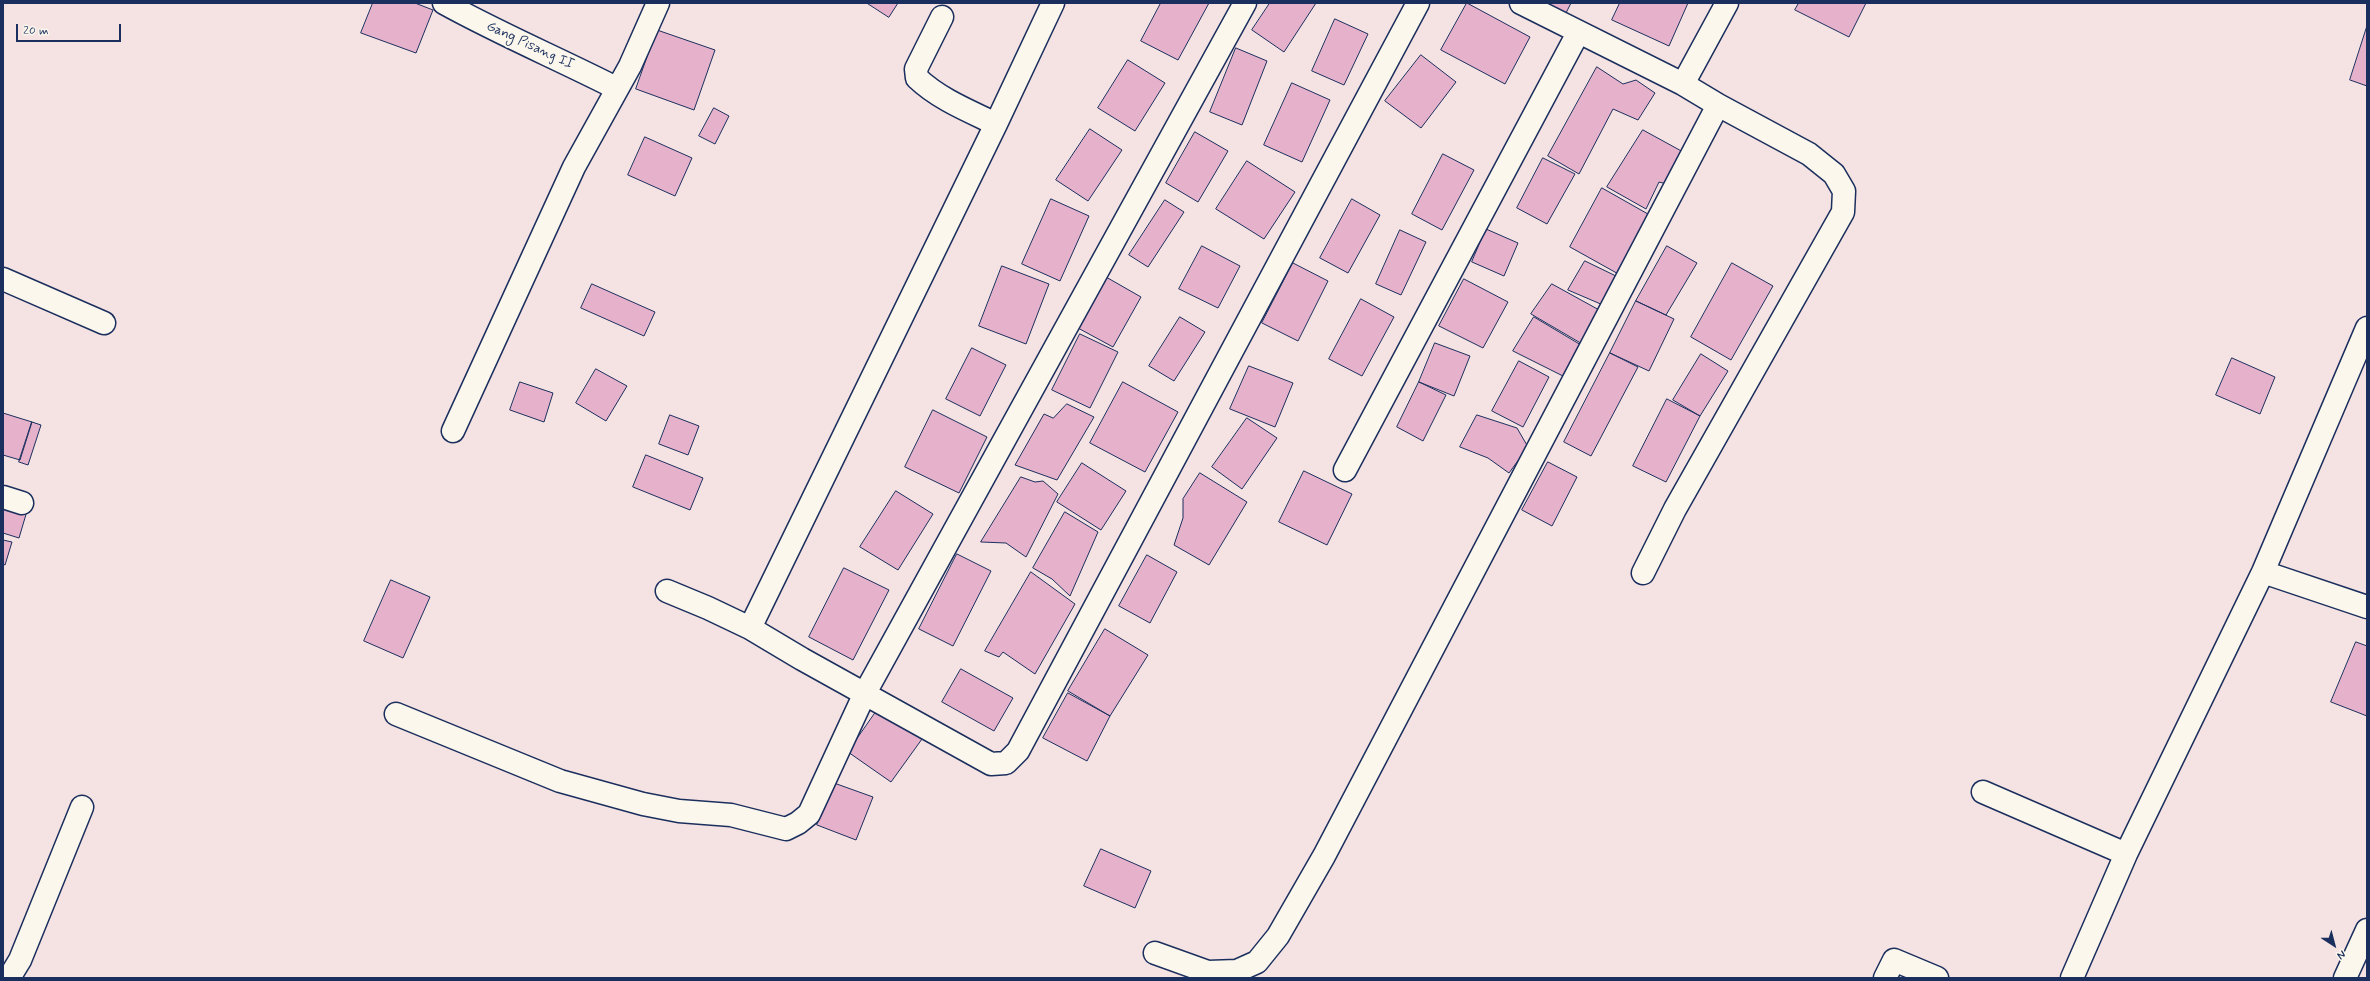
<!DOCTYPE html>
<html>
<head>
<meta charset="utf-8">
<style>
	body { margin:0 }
	#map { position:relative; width:2370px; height:981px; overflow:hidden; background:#f5e2e2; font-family:Mynerve,sans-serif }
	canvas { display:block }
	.frame { position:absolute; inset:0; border:4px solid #1b2f5e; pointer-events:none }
	.north { position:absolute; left:2314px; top:925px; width:40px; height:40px; -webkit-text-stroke:3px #fbf7ec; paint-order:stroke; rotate:144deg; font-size:11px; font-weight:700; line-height:16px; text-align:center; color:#1b2f5e }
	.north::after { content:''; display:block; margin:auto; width:14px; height:18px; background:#1b2f5e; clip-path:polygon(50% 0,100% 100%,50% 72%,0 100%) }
	.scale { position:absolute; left:16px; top:24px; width:105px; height:18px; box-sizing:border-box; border:2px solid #1b2f5e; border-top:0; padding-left:5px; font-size:12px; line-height:14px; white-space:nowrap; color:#1b2f5e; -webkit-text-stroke:3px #fbf7ec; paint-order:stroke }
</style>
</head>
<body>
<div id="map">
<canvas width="2370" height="981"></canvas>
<div class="frame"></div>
<div class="north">N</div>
<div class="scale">20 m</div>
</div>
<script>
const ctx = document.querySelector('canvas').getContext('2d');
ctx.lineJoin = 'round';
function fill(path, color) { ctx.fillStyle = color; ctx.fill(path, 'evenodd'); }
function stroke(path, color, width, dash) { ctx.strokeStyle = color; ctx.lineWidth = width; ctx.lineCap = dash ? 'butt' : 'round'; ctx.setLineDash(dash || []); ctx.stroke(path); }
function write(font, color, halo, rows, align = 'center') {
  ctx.font = font + ' Mynerve,sans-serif'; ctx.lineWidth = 4; ctx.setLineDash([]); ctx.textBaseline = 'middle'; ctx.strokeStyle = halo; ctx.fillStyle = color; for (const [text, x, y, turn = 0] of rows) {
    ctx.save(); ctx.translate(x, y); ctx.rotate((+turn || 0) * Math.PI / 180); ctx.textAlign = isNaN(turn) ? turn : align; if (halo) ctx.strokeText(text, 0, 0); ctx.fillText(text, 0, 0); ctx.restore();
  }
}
const building = new Path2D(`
	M373,3H415L433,10L416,53L361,33Z
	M867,3H898L889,17Z
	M1161,3H1209L1178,60L1141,41Z
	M1270,3H1316L1284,52L1252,30Z
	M1467,3L1530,37L1505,84L1441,50Z
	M1533,3H1571L1563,19Z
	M1620,3H1688L1669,46L1612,20Z
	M1799,3H1866L1849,37L1795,10Z
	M1335,19L1368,34L1344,85L1312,71Z
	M2367,26V86L2350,80Z
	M657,30L715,50L694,110L636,89Z
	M1236,48L1267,61L1242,125L1210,112Z
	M1421,55L1456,82L1421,128L1385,101Z
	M1128,60L1165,83L1135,131L1098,108Z
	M1597,67L1623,84L1636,80L1655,93L1638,120L1613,109L1579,174L1548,156Z
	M1292,83L1330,100L1302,162L1264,145Z
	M714,108L729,116L715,144L699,136Z
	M1090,129L1122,150L1088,201L1056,180Z
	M1643,130L1685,153L1671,185L1659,182L1646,209L1607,187Z
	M1195,132L1228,151L1198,202L1166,183Z
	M645,137L692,158L675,196L628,175Z
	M1443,154L1474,170L1442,230L1412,214Z
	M1543,158L1575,174L1547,224L1517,208Z
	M1247,161L1295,192L1264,239L1216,209Z
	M1602,188L1655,218L1622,276L1570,247Z
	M1051,199L1089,216L1060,281L1022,264Z
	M1352,199L1380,215L1348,273L1320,258Z
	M1165,200L1184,212L1148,267L1129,255Z
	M1486,229L1518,243L1504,276L1472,262Z
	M1400,230L1426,242L1401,295L1376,284Z
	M1202,246L1240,266L1218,308L1179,289Z
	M1667,246L1697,263L1666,315L1636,301Z
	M1585,261L1618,277L1603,305L1568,290Z
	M1293,263L1328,281L1298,341L1262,323Z
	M1732,263L1773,286L1731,360L1691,337Z
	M1002,266L1049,284L1026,344L979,326Z
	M1106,277L1141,297L1113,347L1078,328Z
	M1464,279L1508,302L1483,348L1439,326Z
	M592,284L655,312L644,336L581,308Z
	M1552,284L1601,311L1584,345L1531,314Z
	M1361,299L1394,317L1362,376L1329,359Z
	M1636,301L1674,319L1649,371L1610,353Z
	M1180,317L1205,332L1174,381L1149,366Z
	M1534,317L1581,345L1565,377L1513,351Z
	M1080,334L1118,352L1090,408L1052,390Z
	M1435,343L1470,356L1454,396L1419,382Z
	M972,348L1006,365L980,416L946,399Z
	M1610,353L1638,367L1591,456L1564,442Z
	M1701,354L1728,371L1700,416L1673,400Z
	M2232,358L2275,377L2260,414L2216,395Z
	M1519,361L1549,377L1523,427L1492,411Z
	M1249,366L1293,383L1275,427L1230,409Z
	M596,369L627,386L606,421L576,403Z
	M520,382L553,393L544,422L510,410Z
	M1123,382L1178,412L1145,472L1090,443Z
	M1419,382L1446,395L1423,441L1397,427Z
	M1667,399L1700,416L1666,482L1633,466Z
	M1067,404L1094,417L1057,480L1015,465L1044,414L1053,418Z
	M933,410L987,437L959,493L905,467Z
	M3,413L32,422L20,460L3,455Z
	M670,415L699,426L688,455L659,444Z
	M1477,415L1517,428L1528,447L1509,473L1488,458L1460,447Z
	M1247,418L1277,438L1242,489L1212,467Z
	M32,422L41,425L28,465L19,462Z
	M646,455L703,478L690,510L633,487Z
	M1548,462L1577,477L1552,526L1522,510Z
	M1082,463L1126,491L1101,530L1057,502Z
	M1304,471L1352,494L1327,545L1279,522Z
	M1200,473L1247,502L1209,565L1174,545L1183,518V499Z
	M1021,477L1035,482L1043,481L1058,494L1026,557L1006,543L981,542Z
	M896,491L933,514L898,570L860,547Z
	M3,504L27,511L19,538L3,533Z
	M1065,512L1098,532L1070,596L1052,579L1033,568Z
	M3,540L12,542L5,565L3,564Z
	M957,554L991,571L953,646L919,629Z
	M1147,555L1177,572L1150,623L1119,606Z
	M844,568L889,590L853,660L809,637Z
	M1031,572L1075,604L1035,674L1003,652L999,657L985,651Z
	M391,580L430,597L403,658L364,641Z
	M1105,629L1148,655L1110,716L1068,691Z
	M2356,642L2367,646V716L2331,702Z
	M961,669L1013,698L994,731L942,702Z
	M1068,693L1110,716L1087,761L1043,738Z
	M878,709L922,739L891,782L848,752Z
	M834,783L873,797L856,840L817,825Z
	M1101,849L1151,871L1135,908L1084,886Z`);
const street = new Path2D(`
	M444,3C500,34 559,59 616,88
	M1521,3L1683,84L1718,105L1809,154L1834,174L1844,191L1843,212L1675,509L1643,573
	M942,17L916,69L917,78C939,99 969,111 996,124
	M1683,84L1727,3
	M3,279L104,323
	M453,431L574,167L630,66L658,3
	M1345,470L1578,33
	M3,497L22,503
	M2263,572L2367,607
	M667,591L708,608L750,628L802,659L991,764L1006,763L1018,751L1418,3
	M750,628L996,124L1053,3
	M396,714L560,781L643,804L679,811L731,815L786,829L798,823L809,814L865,693L1245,3
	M1983,792L2126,854
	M1155,953L1208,972L1237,971L1257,962L1278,936L1324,856L1718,105
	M9,978L20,960L82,807
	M1885,978L1894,960L1937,978
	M2072,978L2126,854L2263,572L2367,328
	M2345,978L2367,930`);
const streetNames = [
	["Gang Pisang II",530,46,25]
];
fill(building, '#e6b1cb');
stroke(building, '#1b2f5e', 1);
stroke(street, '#1b2f5e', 25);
stroke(street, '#fbf7ec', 22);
write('14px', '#1b2f5e', '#fbf7ec', streetNames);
</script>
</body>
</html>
